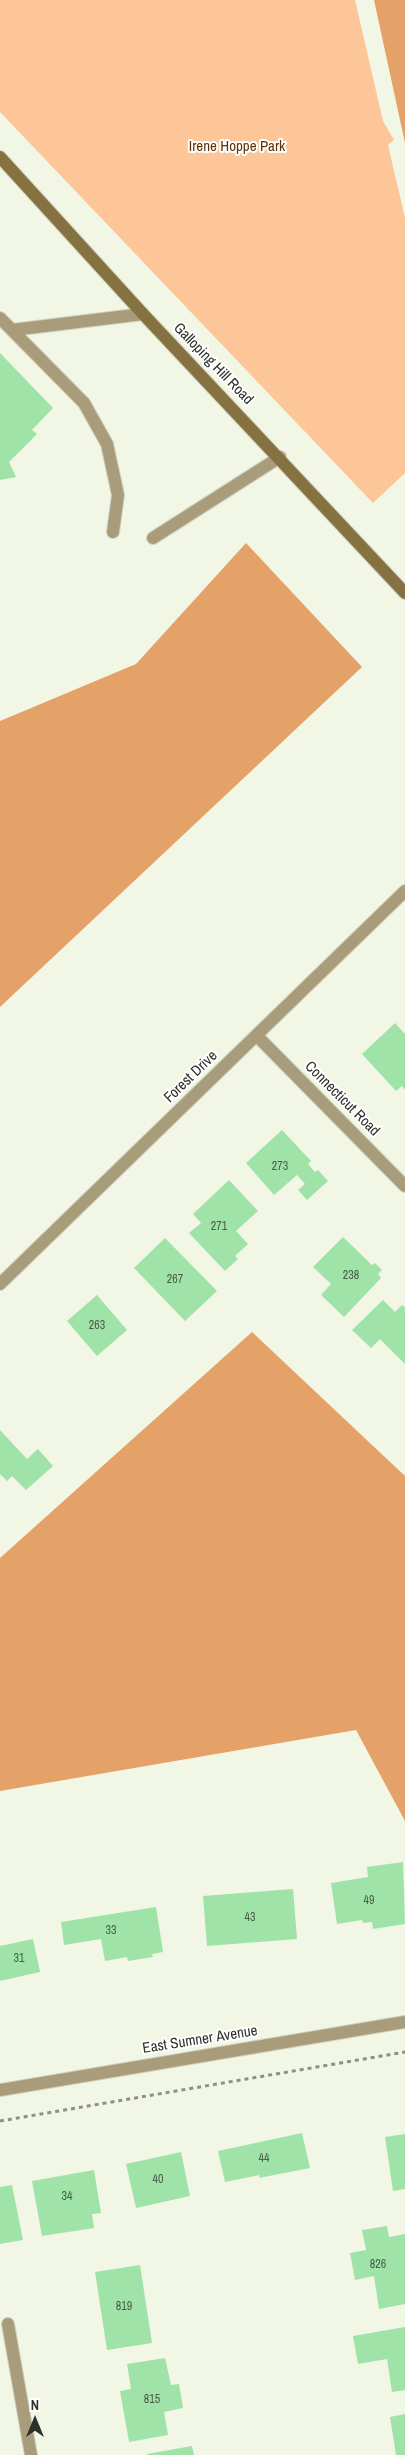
<!DOCTYPE html>
<html>
<head>
<meta charset="utf-8">
<style>
	body { margin:0 }
	#map { position:relative; width:405px; height:2455px; overflow:hidden; background:#f2f6e5; font-family:"Archivo Narrow",sans-serif }
	canvas { display:block }
	.north { position:absolute; left:10px; top:2395px; width:50px; height:50px; -webkit-text-stroke:4px #fff; paint-order:stroke; rotate:0deg; font-size:14px; font-weight:700; line-height:20px; text-align:center; color:#2e302a }
	.north::after { content:''; display:block; margin:auto; width:18px; height:22px; background:#2e302a; clip-path:polygon(50% 0,100% 100%,50% 72%,0 100%) }
</style>
</head>
<body>
<div id="map">
<canvas width="405" height="2455"></canvas>
<div class="north">N</div>
</div>
<script>
const ctx = document.querySelector('canvas').getContext('2d');
ctx.lineJoin = 'round';
function fill(path, color) { ctx.fillStyle = color; ctx.fill(path, 'evenodd'); }
function stroke(path, color, width, dash) { ctx.strokeStyle = color; ctx.lineWidth = width; ctx.lineCap = dash ? 'butt' : 'round'; ctx.setLineDash(dash || []); ctx.stroke(path); }
function write(font, color, halo, rows, align = 'center') {
  ctx.font = font + ' "Archivo Narrow",sans-serif'; ctx.lineWidth = 4; ctx.setLineDash([]); ctx.textBaseline = 'middle'; ctx.strokeStyle = halo; ctx.fillStyle = color; for (const [text, x, y, turn = 0] of rows) {
    ctx.save(); ctx.translate(x, y); ctx.rotate((+turn || 0) * Math.PI / 180); ctx.textAlign = isNaN(turn) ? turn : align; if (halo) ctx.strokeText(text, 0, 0); ctx.fillText(text, 0, 0); ctx.restore();
  }
}
const green = new Path2D(`
	M0,0H355L383,121L394,140L388,145L405,218V473L373,503L0,112Z`);
const forest = new Path2D(`
	M374,0H405V143Z
	M246,543L362,667L0,1007V721L136,664Z
	M252,1332L405,1476V1821L356,1730L0,1791V1558Z`);
const building = new Path2D(`
	M0,353L53,408L32,430L37,434L9,462L16,477L0,480Z
	M395,1023L405,1034V1090L402,1086L396,1091L362,1054Z
	M282,1130L311,1161L308,1164L315,1172L318,1170L328,1181L307,1200L298,1190L305,1184L297,1175L274,1195L246,1163Z
	M229,1180L258,1211L236,1231L248,1244L235,1256L238,1259L225,1271L189,1233L201,1223L193,1214Z
	M343,1237L372,1265L375,1263L382,1270L378,1274L381,1278L344,1317L321,1295L331,1284L313,1267Z
	M165,1238L217,1291L185,1321L134,1268Z
	M97,1295L127,1330L97,1356L67,1321Z
	M383,1300L395,1312L402,1305L405,1307V1364L380,1339L371,1348L352,1330Z
	M0,1430L27,1459L38,1449L53,1466L26,1490L12,1476L7,1481L0,1474Z
	M403,1862L405,1924L373,1929L372,1922L363,1923L362,1920L337,1924L331,1883L368,1877L367,1867Z
	M293,1889L297,1939L207,1946L203,1896Z
	M156,1907L163,1952L152,1954L153,1957L128,1961L127,1957L105,1961L101,1939L64,1945L61,1922Z
	M33,1939L40,1972L0,1981V1946Z
	M302,2133L310,2168L259,2178L260,2175L225,2182L218,2151Z
	M405,2134V2189L393,2191L385,2137Z
	M181,2152L190,2196L136,2208L126,2164Z
	M94,2170L101,2213L92,2214L94,2228L42,2236L32,2181Z
	M12,2185L23,2240L0,2244V2187Z
	M387,2226L389,2237L405,2234V2304L379,2309L374,2276L355,2280L350,2253L366,2250L362,2230Z
	M140,2265L152,2343L107,2350L95,2272Z
	M405,2327V2390L392,2392L387,2359L358,2364L353,2336Z
	M165,2358L171,2385L179,2384L183,2408L164,2412L168,2435L129,2442L120,2391L131,2389L127,2364Z
	M405,2414V2455H396L390,2417Z
	M192,2446L194,2455H147V2454Z`);
const path = new Path2D(`
	M0,2121L405,2052`);
const service = new Path2D(`
	M0,318L84,403L107,444L118,495L113,532
	M12,330L143,314
	M153,538L280,457`);
const minor = new Path2D(`
	M257,1036L405,1186
	M0,1284L405,891
	M0,2090L405,2022
	M8,2324L31,2455`);
const secondary = new Path2D(`
	M0,157L143,314L405,593`);
const numberNames = [
	["273",280,1167],
	["271",219,1227],
	["238",351,1276],
	["267",175,1280],
	["263",97,1326],
	["49",369,1901],
	["43",250,1918],
	["33",111,1931],
	["31",19,1959],
	["44",264,2159],
	["40",158,2180],
	["34",67,2197],
	["826",378,2265],
	["819",124,2307],
	["815",152,2400]
];
const parkNames = [
	["Irene Hoppe Park",237,147]
];
const streetNames = [
	["Galloping Hill Road",213,364,46],
	["Forest Drive",191,1077,-44],
	["Connecticut Road",342,1099,45],
	["East Sumner Avenue",200,2040,-9]
];
fill(green, '#fcc699');
fill(forest, '#e4a269');
fill(building, '#9fe3a8');
stroke(service, '#cfd2c3', 14);
stroke(minor, '#cfd2c3', 14);
stroke(secondary, '#cfd2c3', 14);
stroke(path, '#8d9085', 3, [4, 4]);
stroke(service, '#a99c7b', 12);
stroke(minor, '#a99c7b', 12);
stroke(secondary, '#857240', 12);
write('12px', '#4a5d4a', null, numberNames);
write('15px', '#5e3304', '#fff', parkNames);
write('15px', '#2e302a', '#fff', streetNames);
</script>
</body>
</html>
